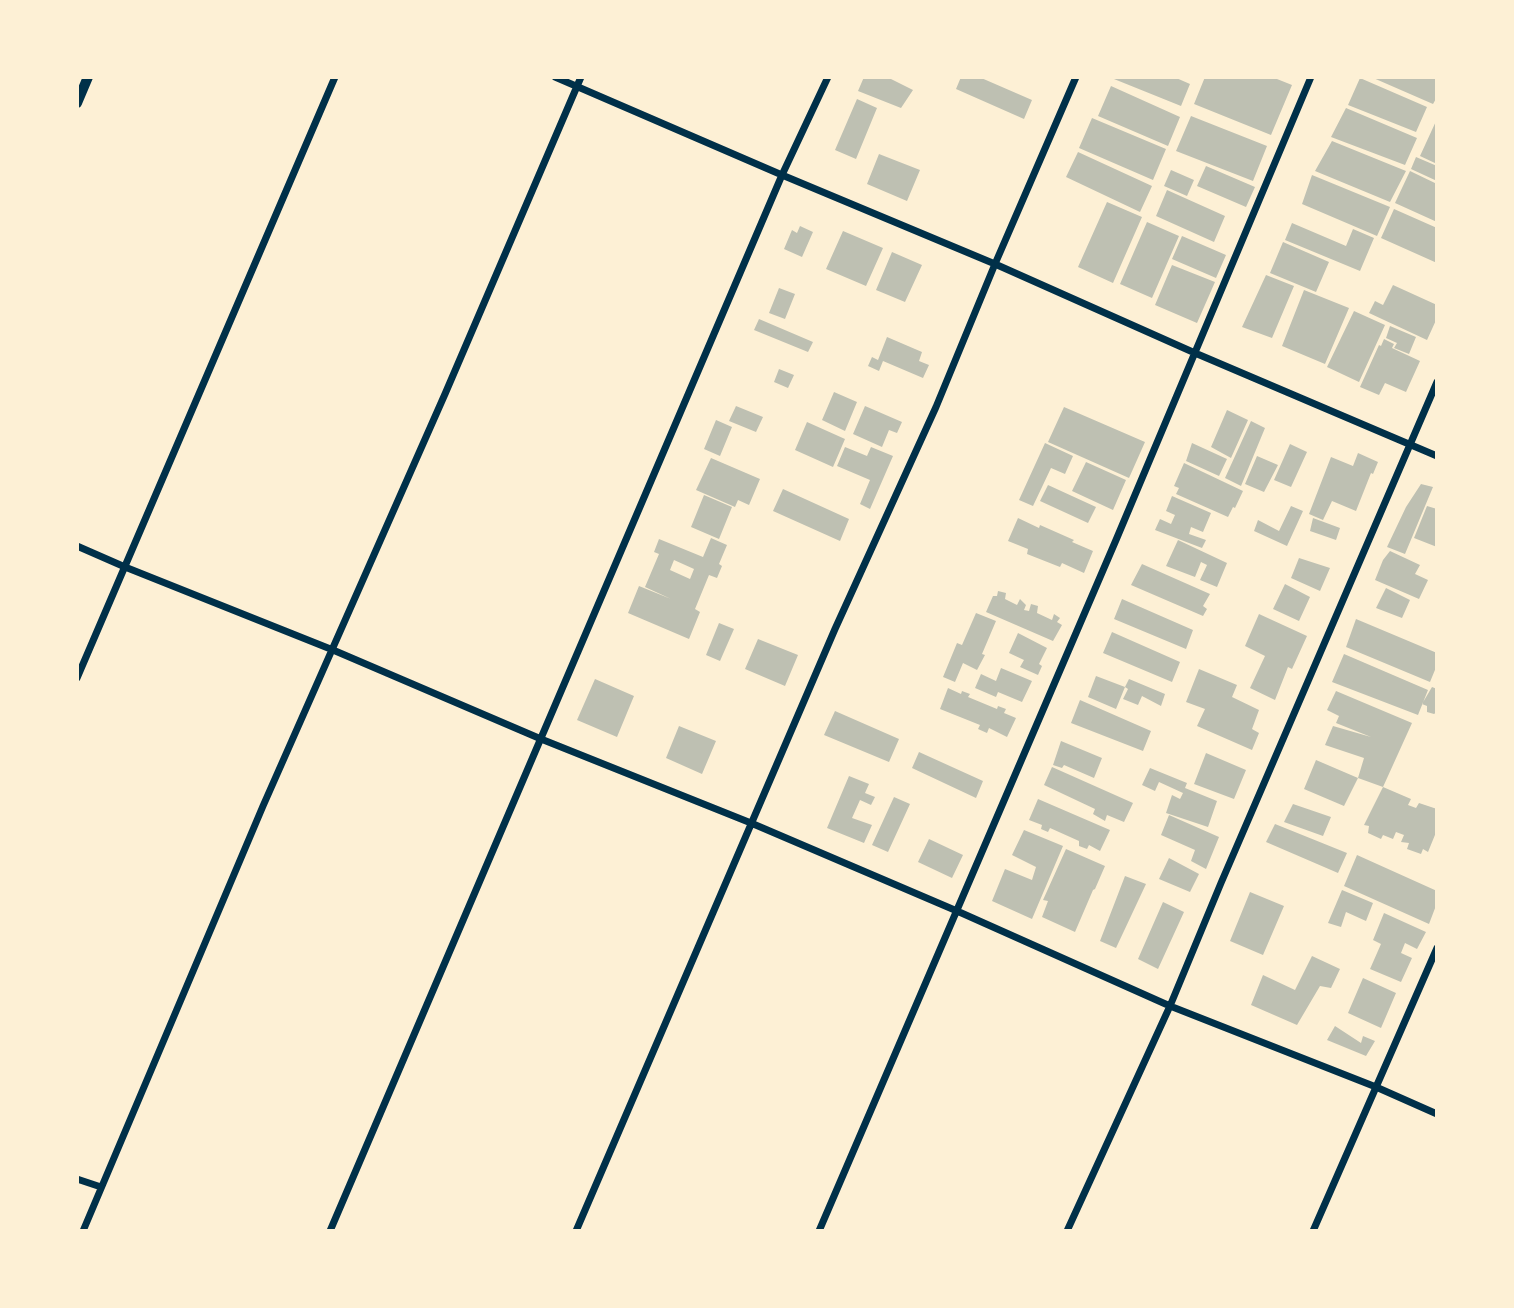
<!DOCTYPE html>
<html>
<head>
<meta charset="utf-8">
<style>
	body { margin:0 }
	#map { position:relative; width:1514px; height:1308px; overflow:hidden; background:#fdf0d5; font-family:"Asap Condensed",sans-serif }
	canvas { display:block }
	.frame { position:absolute; inset:0; border:79px solid #fdf0d5; pointer-events:none }
</style>
</head>
<body>
<div id="map">
<canvas width="1514" height="1308"></canvas>
<div class="frame"></div>
</div>
<script>
const ctx = document.querySelector('canvas').getContext('2d');
ctx.lineJoin = 'round';
function fill(path, color) { ctx.fillStyle = color; ctx.fill(path, 'evenodd'); }
function stroke(path, color, width, dash) { ctx.strokeStyle = color; ctx.lineWidth = width; ctx.lineCap = dash ? 'butt' : 'round'; ctx.setLineDash(dash || []); ctx.stroke(path); }
const building = new Path2D(`
	M864,77H887L913,90L901,108L858,91Z
	M961,77H979L1032,100L1024,119L956,89Z
	M1109,77H1174L1190,84L1181,106Z
	M1205,77H1272L1292,85L1271,135L1194,104Z
	M1371,77H1437V97L1433,104Z
	M1360,78L1427,107L1416,132L1348,105Z
	M1111,86L1180,117L1168,146L1098,116Z
	M857,99L877,108L856,159L835,150Z
	M1346,108L1417,138L1405,165L1331,137Z
	M1191,116L1267,146L1253,181L1176,151Z
	M1092,118L1166,149L1153,180L1079,148Z
	M1437,119V164L1420,156Z
	M1332,141L1406,171L1390,202L1315,171Z
	M1078,152L1152,186L1140,212L1066,177Z
	M879,154L920,170L907,201L867,184Z
	M1416,157L1437,166V181L1411,169Z
	M1206,166L1255,187L1246,207L1197,186Z
	M1171,170L1194,180L1187,196L1164,186Z
	M1410,171L1437,184V222L1395,203Z
	M1312,175L1390,207L1377,236L1302,204Z
	M1167,190L1225,216L1214,242L1156,216Z
	M1107,202L1142,217L1113,283L1078,267Z
	M1394,209L1437,228V263L1381,238Z
	M1147,222L1179,236L1152,298L1120,284Z
	M1292,223L1346,246L1353,229L1374,238L1360,271L1285,240Z
	M800,226L813,232L802,257L784,249L792,230L797,233Z
	M843,231L883,248L866,286L826,269Z
	M1182,236L1226,255L1216,278L1172,259Z
	M1283,242L1329,262L1316,292L1270,273Z
	M892,252L922,265L905,302L876,290Z
	M1172,265L1215,282L1197,323L1155,305Z
	M1266,275L1294,286L1272,338L1242,327Z
	M1393,285L1437,305V318L1427,340L1369,313L1375,301L1383,305Z
	M779,288L795,294L785,319L769,313Z
	M1304,290L1349,308L1325,364L1282,346Z
	M1354,311L1385,325L1359,382L1327,367Z
	M759,319L813,342L808,352L754,330Z
	M1390,326L1416,337L1409,354L1394,348L1397,343L1386,338Z
	M887,337L922,352L919,361L929,365L923,378L883,361L879,371L868,366L872,357L878,360Z
	M1384,339L1394,344L1392,348L1420,361L1406,392L1385,383L1379,395L1360,387L1379,345L1381,346Z
	M779,369L794,375L788,388L774,382Z
	M834,392L857,402L845,431L822,420Z
	M736,406L763,417L756,432L729,421Z
	M865,406L902,422L897,433L889,430L882,447L853,434Z
	M1064,407L1145,442L1129,478L1048,442Z
	M1227,410L1248,420L1231,458L1211,447Z
	M716,420L732,427L720,456L704,449Z
	M1251,421L1265,428L1241,486L1225,478Z
	M807,422L845,439L833,467L795,450Z
	M1045,443L1073,456L1065,474L1051,468L1033,506L1019,500Z
	M1192,443L1227,459L1219,476L1186,461Z
	M1290,444L1307,452L1291,487L1274,480Z
	M845,447L867,456L871,447L893,456L870,509L860,504L870,480L837,466Z
	M1358,453L1378,462L1373,474L1371,473L1356,511L1332,501L1323,520L1309,514L1331,457L1353,466Z
	M1257,456L1278,465L1264,492L1245,484Z
	M711,458L760,479L749,505L738,500L735,507L696,490Z
	M1086,462L1126,480L1113,510L1072,491Z
	M1184,463L1243,491L1235,508L1233,507L1228,517L1176,494L1179,488L1174,486Z
	M1421,484L1433,487L1405,554L1387,547L1406,507Z
	M1048,485L1096,507L1088,523L1040,501Z
	M783,489L849,519L840,541L773,511Z
	M704,495L732,507L719,539L691,527Z
	M1172,496L1211,513L1203,532L1191,527L1189,534L1206,540L1202,548L1155,530L1160,519L1171,524L1175,515L1166,511Z
	M1291,506L1303,511L1287,546L1254,531L1258,520L1279,531Z
	M1427,506L1437,509V547L1414,538Z
	M1018,518L1039,528L1040,525L1074,540L1072,542L1093,551L1084,573L1062,563L1060,567L1027,554L1028,549L1008,541Z
	M1313,518L1340,528L1336,540L1310,531Z
	M711,538L727,545L719,564L722,566L717,578L709,575L695,609L700,612L689,639L628,613L639,586L671,599L645,587L659,554L654,552L659,539L703,557ZM674,560L694,569L690,579L670,570Z
	M1178,540L1227,563L1217,587L1200,580L1207,565L1201,562L1195,577L1166,566Z
	M1390,551L1420,565L1415,574L1428,580L1419,599L1375,580L1383,560Z
	M1299,558L1330,568L1320,591L1291,578Z
	M1142,564L1210,594L1203,606L1207,609L1203,616L1131,585Z
	M1285,584L1310,597L1299,621L1273,609Z
	M1386,588L1410,600L1402,618L1376,608Z
	M998,591L1006,593L1005,599L1017,605L1020,599L1026,605L1024,610L1029,611L1031,604L1038,606L1037,613L1052,620L1054,614L1060,618L1057,622L1062,625L1053,641L986,612L993,596H997Z
	M1122,599L1193,630L1186,649L1114,619Z
	M976,613L996,621L982,654L985,655L977,670L963,663L955,682L943,677L957,643L962,645Z
	M1259,614L1307,636L1292,669L1288,667L1275,700L1250,688L1265,656L1245,646Z
	M1356,619L1437,653V665L1430,682L1346,647Z
	M719,623L734,629L720,661L706,655Z
	M1112,632L1180,662L1172,682L1103,653Z
	M1018,633L1047,648L1039,664L1042,666L1038,675L1020,667L1024,660L1009,653Z
	M758,639L798,655L785,686L745,669Z
	M1344,654L1428,690L1418,715L1332,682Z
	M1001,668L1032,681L1022,702L998,692L996,697L975,688L981,674L996,681Z
	M1199,669L1237,685L1232,697L1259,710L1252,729L1259,733L1252,750L1197,726L1205,709L1186,702Z
	M1096,676L1125,687L1116,709L1088,697Z
	M595,679L634,696L617,737L577,720Z
	M1129,679L1165,694L1161,706L1142,696L1138,705L1123,699L1128,689L1125,687Z
	M1432,687L1437,689V712L1434,714L1427,712V706L1422,704Z
	M948,688L961,694L962,691L970,694L968,697L997,709L998,706L1006,709L1004,713L1016,718L1007,737L989,728L987,733L978,729L980,725L940,709Z
	M1336,691L1412,723L1383,787L1358,778L1364,758L1325,745L1333,726L1371,737L1336,723L1339,716L1327,710Z
	M1080,700L1151,731L1143,751L1071,723Z
	M835,711L899,739L889,762L824,735Z
	M679,726L716,741L702,774L666,758Z
	M1061,741L1102,758L1094,778L1064,765L1062,768L1053,765Z
	M919,752L983,781L976,798L912,768Z
	M1206,753L1246,770L1234,799L1194,784Z
	M1316,760L1358,778L1344,806L1304,789Z
	M1052,767L1133,803L1124,822L1107,815L1105,821L1093,814L1095,809L1044,785Z
	M1150,768L1187,783L1185,788L1217,801L1208,827L1166,813L1172,795L1180,799L1183,793L1159,782L1155,791L1142,785Z
	M849,776L869,784L865,793L875,797L871,805L860,800L852,818L872,825L864,843L827,828Z
	M1383,787L1411,799L1408,805L1416,808L1419,803L1437,809V830L1428,852L1423,849L1421,854L1407,849L1409,843L1401,842L1404,835L1396,832L1393,839L1383,835L1381,839L1368,833L1369,826L1364,825Z
	M894,797L910,804L888,852L872,845Z
	M1038,799L1110,830L1100,851L1089,845L1087,849L1079,846V841L1050,828L1048,832L1041,829L1042,825L1029,820Z
	M1293,804L1331,817L1323,836L1284,822Z
	M1169,815L1219,837L1206,869L1191,861L1195,850L1161,835Z
	M1275,824L1347,853L1338,873L1266,842Z
	M1024,830L1063,846L1032,919L992,901L1005,869L1032,880L1036,867L1012,855Z
	M929,839L963,855L952,878L918,862Z
	M1066,849L1105,866L1095,889L1093,890L1075,932L1042,917L1048,901L1043,900Z
	M1357,855L1437,891V903L1429,924L1344,886Z
	M1169,858L1199,874L1190,892L1159,879Z
	M1125,876L1146,884L1116,948L1100,941Z
	M1342,890L1373,903L1366,921L1346,912L1341,927L1328,923Z
	M1250,892L1284,906L1263,955L1230,941Z
	M1163,902L1184,912L1158,969L1138,959Z
	M1384,913L1426,932L1417,949L1405,943L1401,953L1412,958L1401,982L1370,969L1381,944L1373,940Z
	M1312,956L1340,969L1331,988L1320,986L1297,1025L1251,1005L1263,975L1295,990Z
	M1363,978L1396,993L1381,1028L1348,1013Z
	M1335,1026L1361,1043L1363,1036L1375,1041L1366,1056L1327,1040Z`);
const minor = new Path2D(`
	M555,77L782,175L995,264L1195,353L1437,456
	M77,546L125,567L333,650L541,739L751,823L957,911L1170,1006L1376,1087L1437,1114
	M77,678L335,77
	M77,1179L101,1187
	M83,1231L263,806L445,394L581,77
	M330,1231L782,175L828,77
	M576,1231L835,629L936,407L995,264L1076,77
	M819,1231L1116,540L1311,77
	M1067,1231L1170,1006L1221,883L1437,382
	M1313,1231L1437,948`);
const tertiary = new Path2D(`
	M77,103L88,77`);
fill(building, '#bec0b2');
stroke(minor, '#003049', 7);
stroke(tertiary, '#003049', 10);
</script>
</body>
</html>
